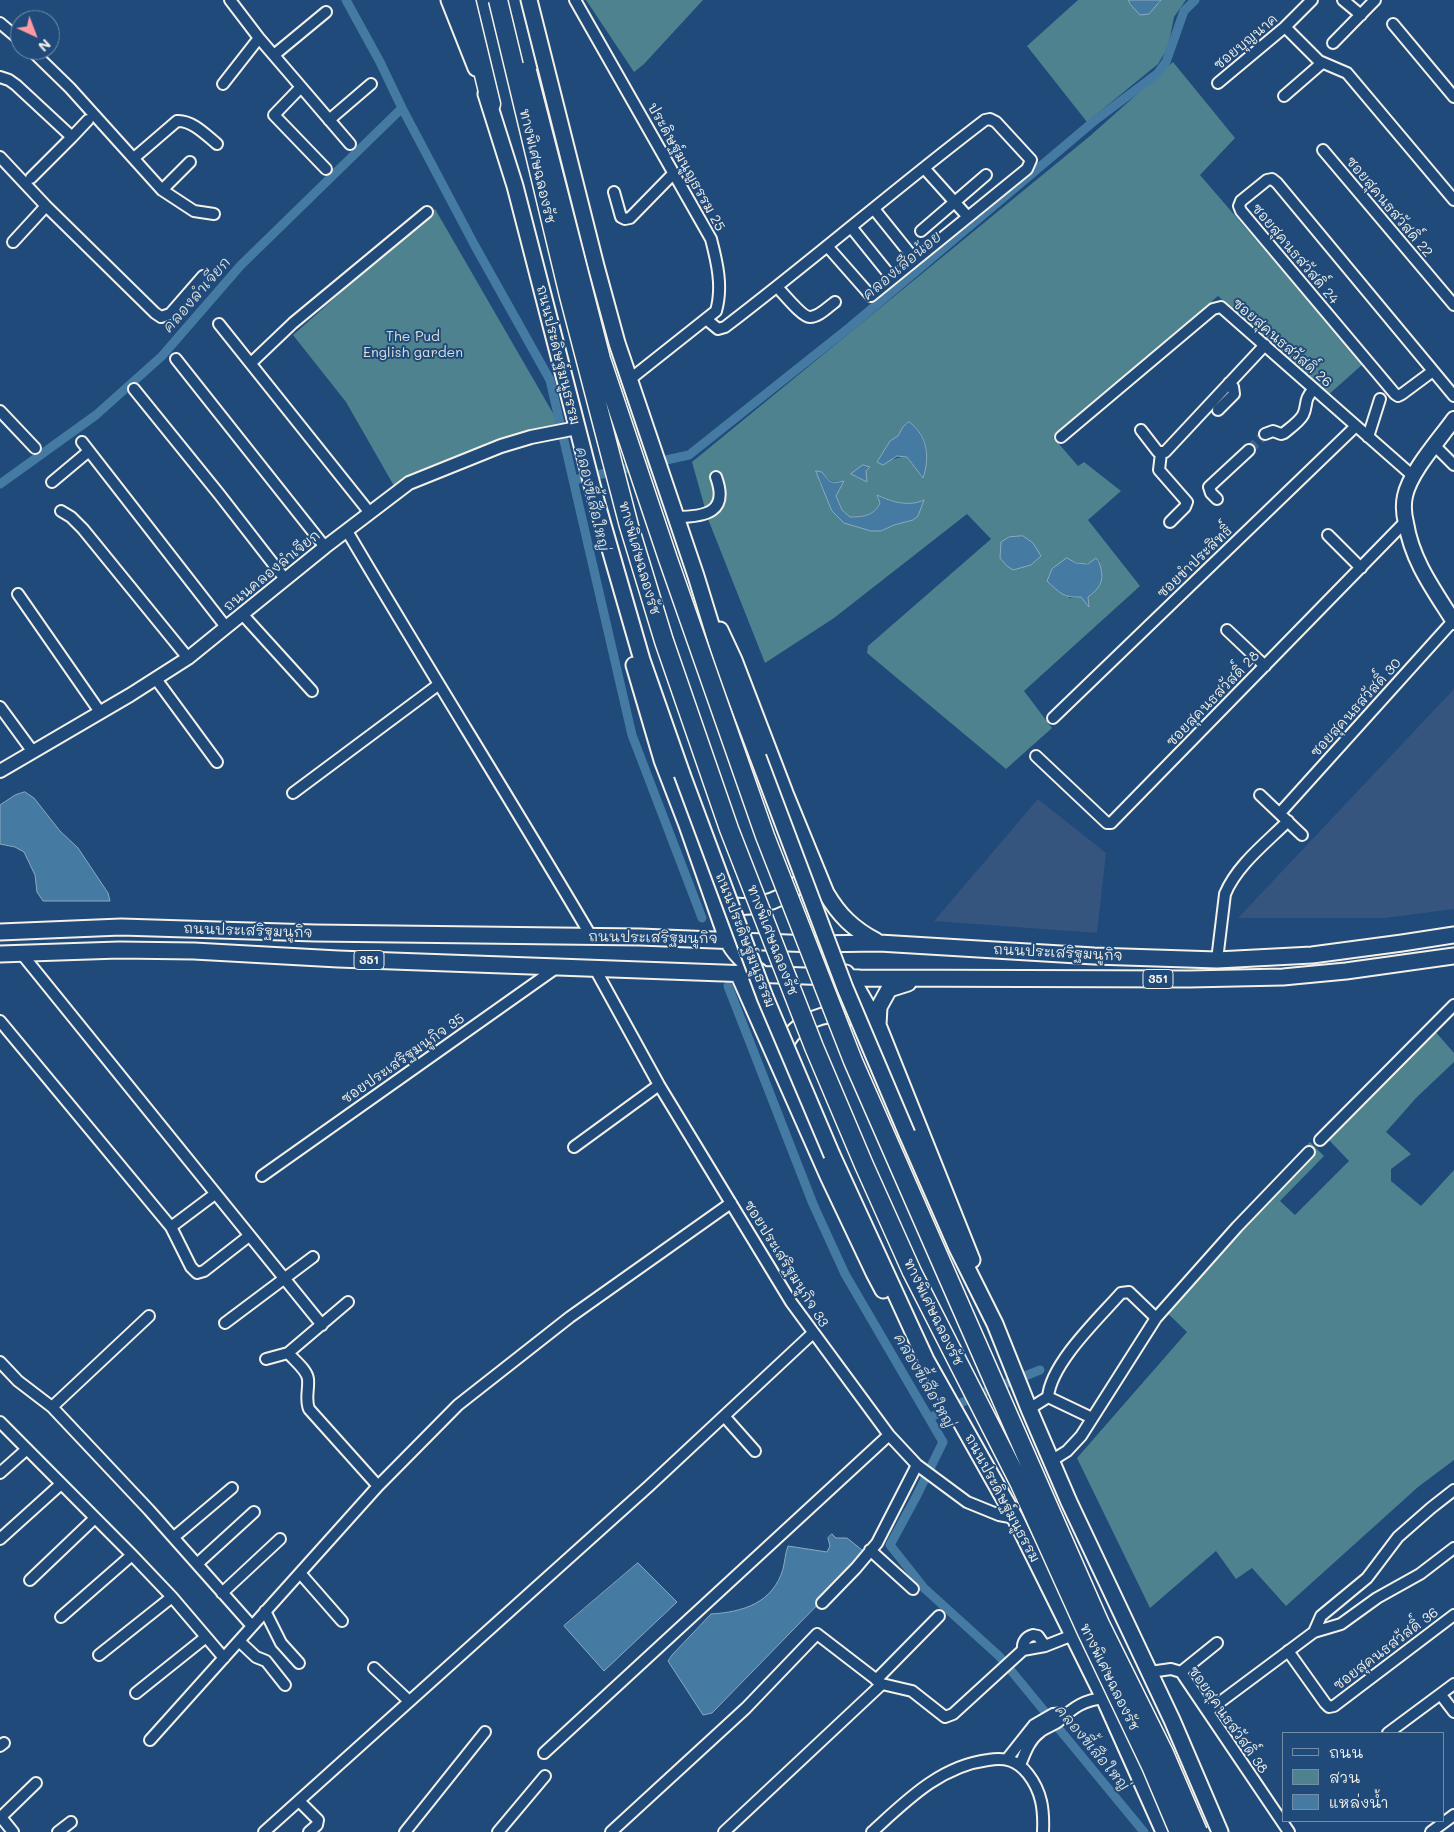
<!DOCTYPE html>
<html>
<head>
<meta charset="utf-8">
<style>
	body { margin:0 }
	#map { position:relative; width:1454px; height:1832px; overflow:hidden; background:#1f4a7a; font-family:Mali,"Playpen Sans Thai",sans-serif }
	canvas { display:block }
	.legend { position:absolute; left:1282px; top:1732px; width:162px; height:90px; box-sizing:border-box; background:#1f4a7a; border:1px solid #748da6; margin:0; padding:6px 9px; list-style:none; font-size:15px; color:#f4f1e8 }
	.legend li { display:flex; align-items:center; gap:10px; height:25px }
	.legend b { width:25px; border:1px solid #748da6 }
	.north { position:absolute; left:10px; top:10px; width:50px; height:50px; box-sizing:border-box; background:#1f4a7a; border:1px solid #748da6; border-radius:50%; rotate:137deg; font-size:14px; font-weight:700; line-height:20px; text-align:center; color:#f4f1e8 }
	.north::after { content:''; display:block; margin:auto; width:18px; height:22px; background:#ff9aa2; clip-path:polygon(50% 0,100% 100%,50% 72%,0 100%) }
</style>
</head>
<body>
<div id="map">
<canvas width="1454" height="1832"></canvas>
<ul class="legend">
<li><b style="height:6px;background:#1f4a7a"></b>ถนน</li>
<li><b style="height:14px;background:#4e828f"></b>สวน</li>
<li><b style="height:14px;background:#457ba2"></b>แหล่งน้ำ</li>
</ul>
<div class="north">N</div>
</div>
<script>
const ctx = document.querySelector('canvas').getContext('2d');
ctx.lineJoin = 'round';
function fill(path, color) { ctx.fillStyle = color; ctx.fill(path, 'evenodd'); }
function stroke(path, color, width, dash) { ctx.strokeStyle = color; ctx.lineWidth = width; ctx.lineCap = dash ? 'butt' : 'round'; ctx.setLineDash(dash || []); ctx.stroke(path); }
function write(font, color, halo, rows, align = 'center') {
  ctx.font = font + ' Mali,"Playpen Sans Thai",sans-serif'; ctx.lineWidth = 4; ctx.setLineDash([]); ctx.textBaseline = 'middle'; ctx.strokeStyle = halo; ctx.fillStyle = color; for (const [text, x, y, turn = 0] of rows) {
    ctx.save(); ctx.translate(x, y); ctx.rotate((+turn || 0) * Math.PI / 180); ctx.textAlign = isNaN(turn) ? turn : align; if (halo) ctx.strokeText(text, 0, 0); ctx.fillText(text, 0, 0); ctx.restore();
  }
}
const built = new Path2D(`
	M1454,689V909L1385,918H1238Z
	M1038,799L1106,853L1097,933L934,921Z`);
const green = new Path2D(`
	M586,0H703L644,64L634,72Z
	M1078,0H1129L1130,4L1159,3L1161,0H1186L1174,17L1168,47L1158,64L1087,122L1027,46Z
	M1173,62L1235,138L1200,175L1363,364L1327,396L1282,356L1218,296L1053,437L1078,466L1084,462L1121,491L1088,520L1140,586L1024,691L1052,728L1006,769L867,653L868,646L991,539L967,514L834,618L765,663L708,519L692,462L1090,136ZM909,422C928,434 931,458 922,477L907,457C895,456 889,463 877,462L890,441L898,436L903,427ZM822,472C829,481 832,483 843,481L836,496L842,510L849,517C863,517 874,516 880,503L877,496C893,502 908,507 923,500L913,520L894,525L881,531L832,511L826,494L819,481ZM1067,559C1079,564 1086,565 1099,560C1103,580 1104,584 1088,597L1089,606L1081,597L1069,598Z
	M435,209L561,427L397,491L346,402L293,335Z
	M1434,1030L1454,1053V1062L1416,1098L1386,1132L1411,1154L1391,1169V1181L1421,1206L1454,1170V1460L1418,1487L1286,1606L1252,1568L1236,1579L1216,1551L1150,1608L1077,1458L1187,1332L1160,1306L1310,1142L1324,1156L1280,1201L1295,1215L1349,1161L1327,1138Z`);
const water = new Path2D(`
	M1129,0H1161L1149,14L1140,15L1130,4Z
	M909,422C928,435 930,458 923,478L907,457L897,456L883,465L877,462L890,441L898,436L903,427Z
	M863,465L870,467L866,471L867,482L851,474Z
	M816,471L822,472C830,483 831,484 844,481L836,496L842,510L850,517C863,517 874,516 880,503L877,495C892,502 908,507 924,500L918,516L913,520L894,525L881,531H871L844,523L832,511Z
	M1023,536L1033,543L1041,556L1031,565L1013,570L1007,566L1000,558L1001,542L1009,537Z
	M1067,558L1076,563L1088,564L1096,558C1099,561 1100,564 1101,569C1104,582 1099,589 1088,597L1089,607L1081,597C1063,598 1060,593 1047,581L1052,569Z
	M25,792L34,798L60,831L78,848L108,893L110,901H43L37,892L35,875L24,852L15,847L0,844V805L15,795Z
	M832,1534L836,1538H847L867,1554L712,1713L703,1715L668,1661L672,1655L711,1614C743,1612 773,1603 783,1569C785,1561 785,1554 788,1546L827,1552L830,1546L828,1538Z
	M638,1563L677,1602L604,1671L564,1626Z`);
const canal = new Path2D(`
	M346,0L380,62L402,108L475,246L550,380L632,735L702,918
	M574,480L689,455L850,327L1093,122L1158,73L1166,62L1184,11L1195,0
	M0,484L96,415L162,356L241,265L402,108
	M728,986L813,1204L845,1274L943,1442L916,1497L890,1545L924,1588L999,1656L1144,1832
	M929,1418L982,1393L1040,1370`);
const minorTunnel = new Path2D(`
	M1249,450L1265,434`);
const minor = new Path2D(`
	M230,0L259,38L350,144
	M575,0L711,239C717,262 723,287 716,311L629,380
	M1343,0L1361,15
	M0,23L20,40
	M1393,24L1454,97
	M1285,27L1319,61L1347,73L1454,200
	M1333,43L1375,0
	M31,50L70,88L162,190L194,211L214,214
	M274,55L326,12
	M0,77L9,80L16,85L72,137L31,178
	M1218,83L1285,27L1312,0
	M223,84L259,38
	M301,87L274,115L326,169
	M1284,96L1322,63
	M329,120L371,84
	M72,137L88,120
	M1323,150L1454,305
	M0,157L46,206L155,313L161,317L170,314L203,276
	M134,158L177,121C192,120 206,135 217,144
	M924,168L968,217
	M162,190L190,162
	M614,192L621,217L625,219L630,218L673,174
	M874,209L915,260
	M851,227L892,278
	M921,231L986,175
	M13,242L46,206
	M777,287C784,294 802,317 810,317C819,317 828,307 835,302
	M706,319L718,329L725,327C813,260 897,187 985,120L990,119L996,122L1031,160L1027,169L871,296L827,246
	M219,324L370,513
	M176,359L325,547
	M251,363L293,323L427,212
	M1433,371L1402,394L1398,396L1395,394L1241,211L1239,206L1241,201L1267,180L1272,179L1277,183L1454,396
	M134,389L219,494L285,579
	M1218,410L1234,394L1233,387L1229,383
	M0,411L35,448
	M1141,430L1158,452H1165L1265,345
	M1265,434L1273,431L1281,434L1284,433C1290,428 1299,422 1303,415C1308,405 1303,400 1314,389
	M1061,437L1213,309L1221,307L1413,476
	M1368,437L1380,399
	M82,442L226,627
	M1435,446L1454,465
	M1161,453L1159,470L1187,502L1185,507L1170,522
	M52,482L89,451
	M1217,499L1211,493L1209,487L1249,450
	M61,511L71,517L83,529L188,658
	M676,517C706,517 729,512 716,477
	M347,531C427,667 511,800 591,936
	M1328,535L1361,568
	M18,594L100,712
	M243,615L312,691
	M1227,630L1265,666
	M156,679L217,762
	M0,707L33,752
	M1053,718L1356,426
	M1036,756L1107,823H1111L1405,522
	M293,793L438,685
	M1260,795L1302,835
	M1280,813L1453,621
	M21,953L322,1325
	M1217,960L1225,894C1237,865 1266,843 1288,821
	M594,967L659,1085L791,1302L889,1435L917,1465L967,1502L999,1515L1015,1518
	M0,1021L171,1227L191,1267L197,1273L204,1271L249,1236
	M1320,1140L1454,1005
	M574,1147L659,1085
	M262,1176L559,966
	M171,1227L215,1194
	M225,1323L313,1257
	M288,1353C294,1360 307,1370 308,1379C309,1390 305,1399 309,1409L378,1486
	M266,1359L288,1353L348,1302
	M0,1362L18,1381L52,1407L149,1510L252,1626
	M1048,1397L1092,1418
	M52,1407L149,1316
	M1029,1409L1048,1397C1051,1363 1099,1318 1121,1293L1129,1292L1156,1318
	M724,1416L755,1451
	M0,1422L132,1555L172,1597L224,1658
	M1051,1461L1067,1451L1081,1436L1156,1318L1237,1227L1309,1152
	M0,1473L27,1449
	M174,1537L232,1488
	M0,1539L61,1484
	M870,1550L913,1589
	M197,1564L254,1512
	M300,1573L342,1621
	M30,1580L95,1518
	M222,1593L280,1539
	M822,1603L856,1568L877,1543L917,1465
	M265,1611L281,1643L299,1663
	M61,1617L132,1555
	M1314,1632L1321,1616L1367,1578L1398,1537L1431,1508L1454,1490
	M239,1641L256,1657L266,1661L285,1685
	M1023,1650C1022,1642 1026,1637 1033,1635L1038,1636L1045,1646
	M1288,1651L1325,1703L1329,1707L1334,1706L1454,1615
	M99,1655L172,1597
	M374,1668L409,1701
	M1150,1672L1171,1669L1181,1672L1289,1832
	M1181,1672L1217,1643
	M876,1680L939,1616
	M136,1693L206,1637
	M1441,1695L1454,1712
	M1208,1711L1314,1632L1341,1624L1377,1598L1420,1574L1454,1548
	M1388,1733L1454,1684
	M150,1740L378,1486L458,1405L570,1317L731,1203
	M0,1746L4,1743
	M544,1753L889,1435
	M1007,1759L1034,1725L1053,1714L1066,1713
	M1020,1765C1025,1753 1029,1740 1040,1732C1046,1727 1055,1725 1060,1720C1074,1707 1084,1700 1104,1698
	M299,1801L318,1820L317,1825L309,1832
	M0,1816L13,1832
	M0,1818L36,1783
	M58,1832L71,1822
	M264,1832L649,1486L813,1333
	M405,1832L485,1732
	M498,1832L545,1776
	M611,1832L746,1708L817,1634L882,1684L912,1691L945,1717L953,1714L1023,1650L1045,1646L1073,1635
	M724,1832L882,1684
	M872,1832C906,1801 940,1766 988,1760C1005,1757 1017,1760 1028,1774C1042,1792 1044,1810 1043,1832
	M1431,1832L1454,1815`);
const tertiary = new Path2D(`
	M0,771L130,695L188,658L325,547L409,483L501,446L531,437L577,428`);
const secondary = new Path2D(`
	M1454,419C1439,440 1410,472 1405,496C1403,505 1404,515 1406,523C1412,561 1434,590 1454,622`);
const primary = new Path2D(`
	M449,0L476,68
	M529,0L596,266L617,343L696,576L724,667L758,757
	M486,94L515,186L597,504L642,660L682,774
	M720,630L734,660L785,793L826,893C839,915 853,929 876,941
	M634,665L662,760L687,825L727,939C734,954 745,964 760,972
	M721,900C738,915 785,901 798,885C802,880 805,873 806,867
	M0,932L121,927L315,933L640,937L813,944L879,943L1094,956L1217,960L1312,955L1402,943L1454,935
	M0,954L119,950L194,951L338,959L860,978L1189,979L1283,977L1346,971L1454,956
	M738,973L828,1176L874,1273L883,1290
	M846,973L858,990L878,1025
	M908,983L889,989L879,1007L878,1025L972,1260
	M783,1056C785,1028 816,1013 842,1014C851,1015 859,1019 867,1024
	M907,1134L957,1248L995,1324L1029,1409L1069,1502L1172,1720L1220,1832
	M832,1155L926,1360L1015,1518L1104,1698L1164,1832`);
const motorway = new Path2D(`
	M466,0L491,104`);
const primaryBridge = new Path2D(`
	M758,757L845,988L907,1134
	M682,774L765,997L832,1155`);
const motorwayBridge = new Path2D(`
	M498,0L569,296L629,526L664,641L729,829L814,1047L864,1165L912,1272L1020,1484L1086,1630L1151,1766L1179,1832
	M527,71L601,359L668,559L765,836L853,1061L1100,1624L1164,1753L1198,1832`);
const shields = [
	[369,960,30],
	[1158,979,30]
];
const shieldNames = [
	["351",369,960],
	["351",1158,979]
];
const streetNames = [
	["ซอยบุญนาค",1246,42,-40],
	["ทางพิเศษฉลองรัช",537,166,77],
	["ประดิษฐ์มนูญธรรม 25",686,167,61],
	["ซอยสุคนธสวัสดิ์ 22",1389,207,50],
	["ซอยสุคนธสวัสดิ์ 24",1295,254,50],
	["ซอยสุคนธสวัสดิ์ 26",1282,343,41],
	["ถนนประดิษฐ์มนูธรรม",558,355,76],
	["ทางพิเศษฉลองรัช",639,558,74],
	["ซอยขำประสิทธิ์",1195,562,-44],
	["ถนนคลองลำเจียก",272,571,-39],
	["ซอยสุคนธสวัสดิ์ 28",1213,699,-46],
	["ซอยสุคนธสวัสดิ์ 30",1356,708,-48],
	["ถนนประเสริฐมนูกิจ",248,931,2],
	["ถนนประเสริฐมนูกิจ",653,938,1],
	["ถนนประดิษฐ์มนูธรรม",745,940,69],
	["ทางพิเศษฉลองรัช",772,940,69],
	["ถนนประเสริฐมนูกิจ",1058,953,3],
	["ซอยประเสริฐมนูกิจ 35",403,1059,-35],
	["ซอยประเสริฐมนูกิจ 33",786,1264,58],
	["ทางพิเศษฉลองรัช",933,1312,64],
	["ถนนประดิษฐ์มนูธรรม",1002,1498,62],
	["ซอยสุคนธสวัสดิ์ 36",1386,1649,-37],
	["ทางพิเศษฉลองรัช",1109,1677,64],
	["ซอยสุคนธสวัสดิ์ 38",1228,1720,55]
];
const parkNames = [
	["The Pud",413,337],
	["English garden",413,353]
];
const waterNames = [
	["คลองเสือน้อย",902,266,-40],
	["คลองลำเจียก",197,295,-49],
	["คลองขี้เสือใหญ่",592,499,77],
	["คลองขี้เสือใหญ่",924,1381,60],
	["คลองขี้เสือใหญ่",1092,1748,50]
];
fill(built, '#35557e');
fill(green, '#4e828f');
fill(water, '#457ba2');
stroke(water, '#8baabe', 1);
stroke(canal, '#457ba2', 9);
stroke(minorTunnel, '#3f638a', 10, [10, 5]);
stroke(minor, '#f4f1e8', 14);
stroke(tertiary, '#f4f1e8', 16);
stroke(secondary, '#f4f1e8', 18);
stroke(primary, '#f4f1e8', 19);
stroke(motorway, '#f4f1e8', 21);
stroke(minor, '#1f4a7a', 10);
stroke(tertiary, '#1f4a7a', 12);
stroke(secondary, '#1f4a7a', 14);
stroke(primary, '#1f4a7a', 15);
stroke(motorway, '#1f4a7a', 18);
stroke(primaryBridge, '#f4f1e8', 19, []);
stroke(motorwayBridge, '#f4f1e8', 21, []);
stroke(primaryBridge, '#1f4a7a', 15);
stroke(motorwayBridge, '#1f4a7a', 18);
for (const [x, y, w] of shields) { const box = new Path2D(); box.roundRect(x - w / 2, y - 9.5, w, 19, 4); ctx.fillStyle = '#1f4a7a'; ctx.fill(box); stroke(box, '#f4f1e8', 1); }
write('bold 12px', '#f4f1e8', null, shieldNames);
write('14px', '#f4f1e8', '#1f4a7a', streetNames);
write('14px', '#dbe0db', '#1f4a7a', parkNames);
write('italic 15px', '#dadfde', '#1f4a7a', waterNames);
</script>
</body>
</html>
